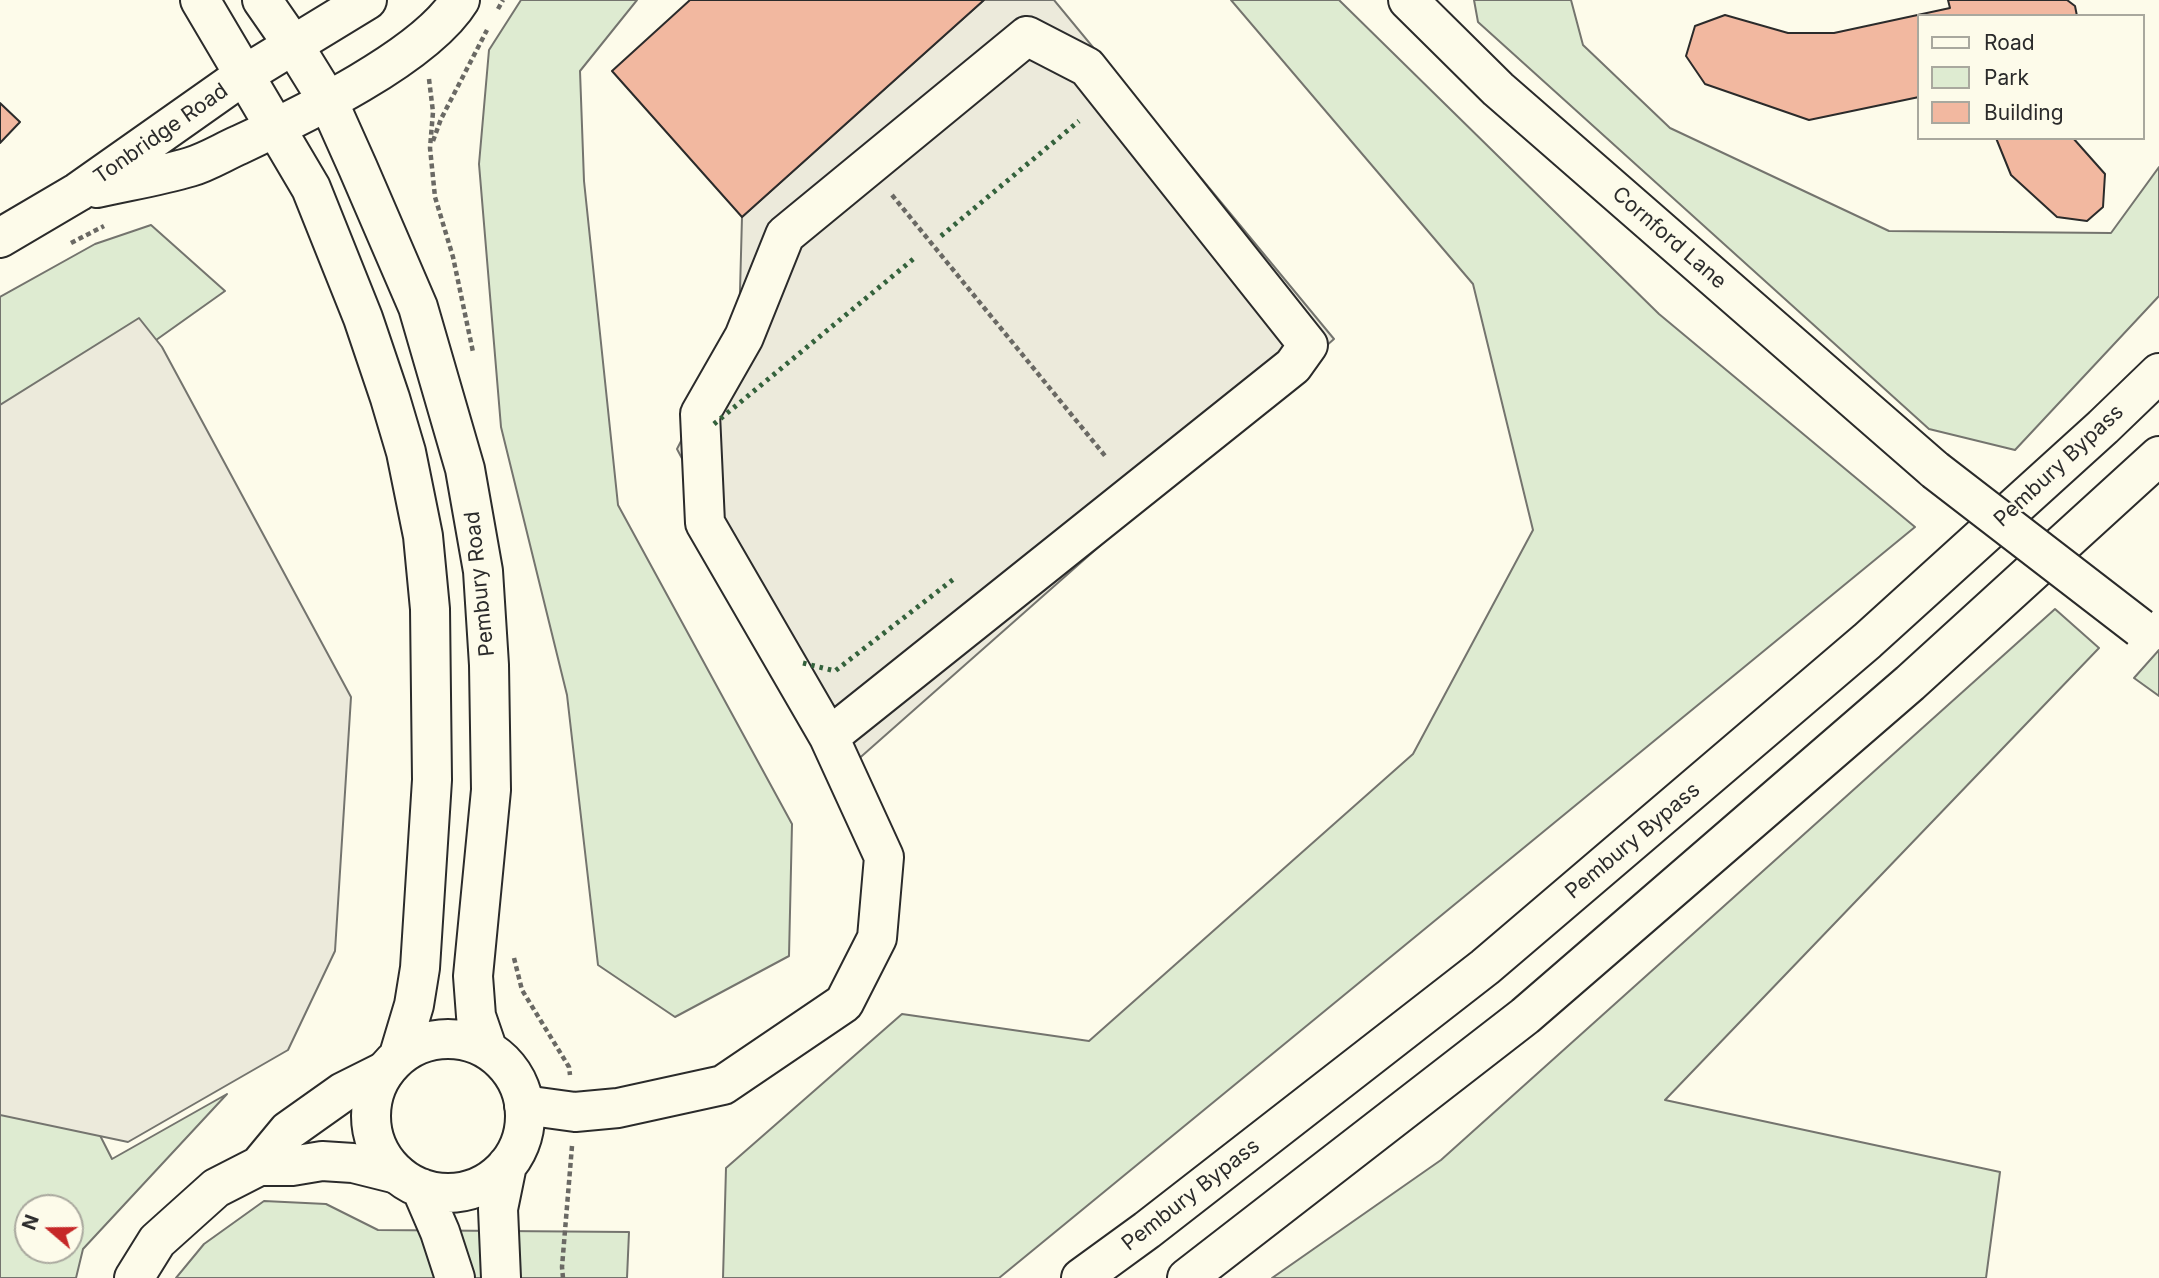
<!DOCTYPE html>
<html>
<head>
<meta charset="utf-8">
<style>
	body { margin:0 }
	#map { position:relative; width:2159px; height:1278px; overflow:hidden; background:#fdfbea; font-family:Inter,sans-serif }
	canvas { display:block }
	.legend { position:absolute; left:1917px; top:14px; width:228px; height:126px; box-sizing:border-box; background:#fdfbea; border:2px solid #a9a89e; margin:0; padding:9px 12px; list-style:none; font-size:21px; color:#2b2b2b }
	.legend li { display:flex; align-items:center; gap:14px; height:35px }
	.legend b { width:35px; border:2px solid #a9a89e }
	.north { position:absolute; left:14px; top:1194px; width:70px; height:70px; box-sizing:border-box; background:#fdfbea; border:2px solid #a9a89e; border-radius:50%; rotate:290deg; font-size:19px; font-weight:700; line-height:28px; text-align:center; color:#2b2b2b }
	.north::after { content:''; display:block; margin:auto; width:24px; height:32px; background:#c62828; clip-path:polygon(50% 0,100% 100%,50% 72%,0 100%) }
</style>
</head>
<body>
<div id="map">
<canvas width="2159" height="1278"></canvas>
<ul class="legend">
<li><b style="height:9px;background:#fdfbea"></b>Road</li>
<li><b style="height:19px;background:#deebd1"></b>Park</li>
<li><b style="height:19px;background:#f2b8a0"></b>Building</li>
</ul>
<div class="north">N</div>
</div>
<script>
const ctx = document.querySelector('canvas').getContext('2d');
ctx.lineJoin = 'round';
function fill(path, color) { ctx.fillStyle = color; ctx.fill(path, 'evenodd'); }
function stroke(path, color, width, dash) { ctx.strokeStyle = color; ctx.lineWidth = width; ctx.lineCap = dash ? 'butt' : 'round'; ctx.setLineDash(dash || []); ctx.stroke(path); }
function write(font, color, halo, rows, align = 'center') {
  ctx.font = font + ' Inter,sans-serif'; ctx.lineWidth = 5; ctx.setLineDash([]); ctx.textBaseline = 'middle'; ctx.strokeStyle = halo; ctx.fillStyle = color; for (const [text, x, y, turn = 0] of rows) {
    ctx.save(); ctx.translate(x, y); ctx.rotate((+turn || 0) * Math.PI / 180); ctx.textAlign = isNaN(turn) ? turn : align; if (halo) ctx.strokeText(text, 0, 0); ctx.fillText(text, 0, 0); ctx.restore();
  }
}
const green = new Path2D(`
	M521,0H637L580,71L584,181L618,505L792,824L789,956L675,1017L598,965L567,695L501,427L479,164L489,50Z
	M1231,0H1339L1659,314L1915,527L999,1278H723L726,1168L902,1014L1089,1041L1413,754L1533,530L1473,284Z
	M1474,0H1571L1583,45L1670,128L1889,231L2111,233L2159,167V296L2015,450L1929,429L1478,22Z
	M151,225L225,291L0,451V297L95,244Z
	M2055,609L2099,648L1665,1100L2000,1172L1986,1278H1272L1441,1160Z
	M2159,650V696L2134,678Z
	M16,970L112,1159L227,1094L83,1249L76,1278H0V987ZM28,1208H70V1250H28Z
	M264,1201L326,1204L378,1230L629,1232L627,1278H176L204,1244Z`);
const parking = new Path2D(`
	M984,0H1054L1334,339L846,770L677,449L739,328L742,217Z
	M139,318L162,347L351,697L335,951L288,1050L128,1142L0,1115V405Z`);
const building = new Path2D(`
	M690,0H984L742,217L612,71Z
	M1948,0H2067L2075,6L2077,16H1919V97L1809,120L1705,84L1686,56L1695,26L1725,15L1788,33H1834L1950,8Z
	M0,103L20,122L0,143Z
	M1996,138H2073L2105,174L2103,207L2087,221L2057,217L2011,175Z`);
const path = new Path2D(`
	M498,9L503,0
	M429,79L433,112L430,148L435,197L453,257L473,352
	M433,141L441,119L487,30
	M892,195L1106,457
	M71,243L104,226
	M514,958L522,990L569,1067L570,1075
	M563,1278L562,1267L572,1146`);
const minor = new Path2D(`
	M1408,0L1498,89L1935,470
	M97,188C128,181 160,176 190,167C207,162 223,152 239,145C301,116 425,57 460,0
	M0,238L78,192L244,75L367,0
	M524,1105L575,1112L618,1108L723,1085L844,1003L877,938L884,857L829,737L705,523L700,414L744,337L785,235L1027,36L1087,67L1308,345L1293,366L829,737`);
const major = new Path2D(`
	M200,0L311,188L363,318L390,398L406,452L423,536L430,609L432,780L420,968L414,1005L399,1055
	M262,0L294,46L328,101L358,168L418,307L465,469L483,571L489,665L491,790L473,976L476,1016L487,1048
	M371 1116a77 77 0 1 1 154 0a77 77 0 1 1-154 0Z
	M421,1188L440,1232L455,1278
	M501,1278L498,1209L507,1165`);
const highway = new Path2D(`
	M259,1166H292L322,1161L353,1163L397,1174
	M134,1278L157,1241L216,1188L259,1166L288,1131L343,1092L385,1071
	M1081,1278L1147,1230L1485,967L1867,641L2103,427L2159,373
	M1187,1278L1525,1016L1910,683L2159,456`);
const minorBridge = new Path2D(`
	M1935,470L2140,628`);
const hedge = new Path2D(`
	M941,236L1079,121
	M714,424L917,256
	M803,663L835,671L955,578`);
const streetNames = [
	["Tonbridge Road",161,134,-35],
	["Cornford Lane",1669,238,41],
	["Pembury Bypass",2059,466,-43],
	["Pembury Road",480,584,-96],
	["Pembury Bypass",1633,841,-40],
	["Pembury Bypass",1191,1195,-38]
];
fill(green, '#deebd1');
stroke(green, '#74746e', 2);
fill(parking, '#eceadb');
stroke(parking, '#74746e', 2);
fill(building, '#f2b8a0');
stroke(building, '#2b2b2b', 2);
stroke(minor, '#2b2b2b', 42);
stroke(major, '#2b2b2b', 42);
stroke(highway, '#2b2b2b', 42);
stroke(path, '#6a6964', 4.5, [5, 3.5]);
stroke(minor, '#fdfbea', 38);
stroke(major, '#fdfbea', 38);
stroke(highway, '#fdfbea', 38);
stroke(minorBridge, '#2b2b2b', 42, []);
stroke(minorBridge, '#fdfbea', 38);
stroke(hedge, '#34623c', 5, [3.5, 5]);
write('21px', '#2b2b2b', '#fdfbea', streetNames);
</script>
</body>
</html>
